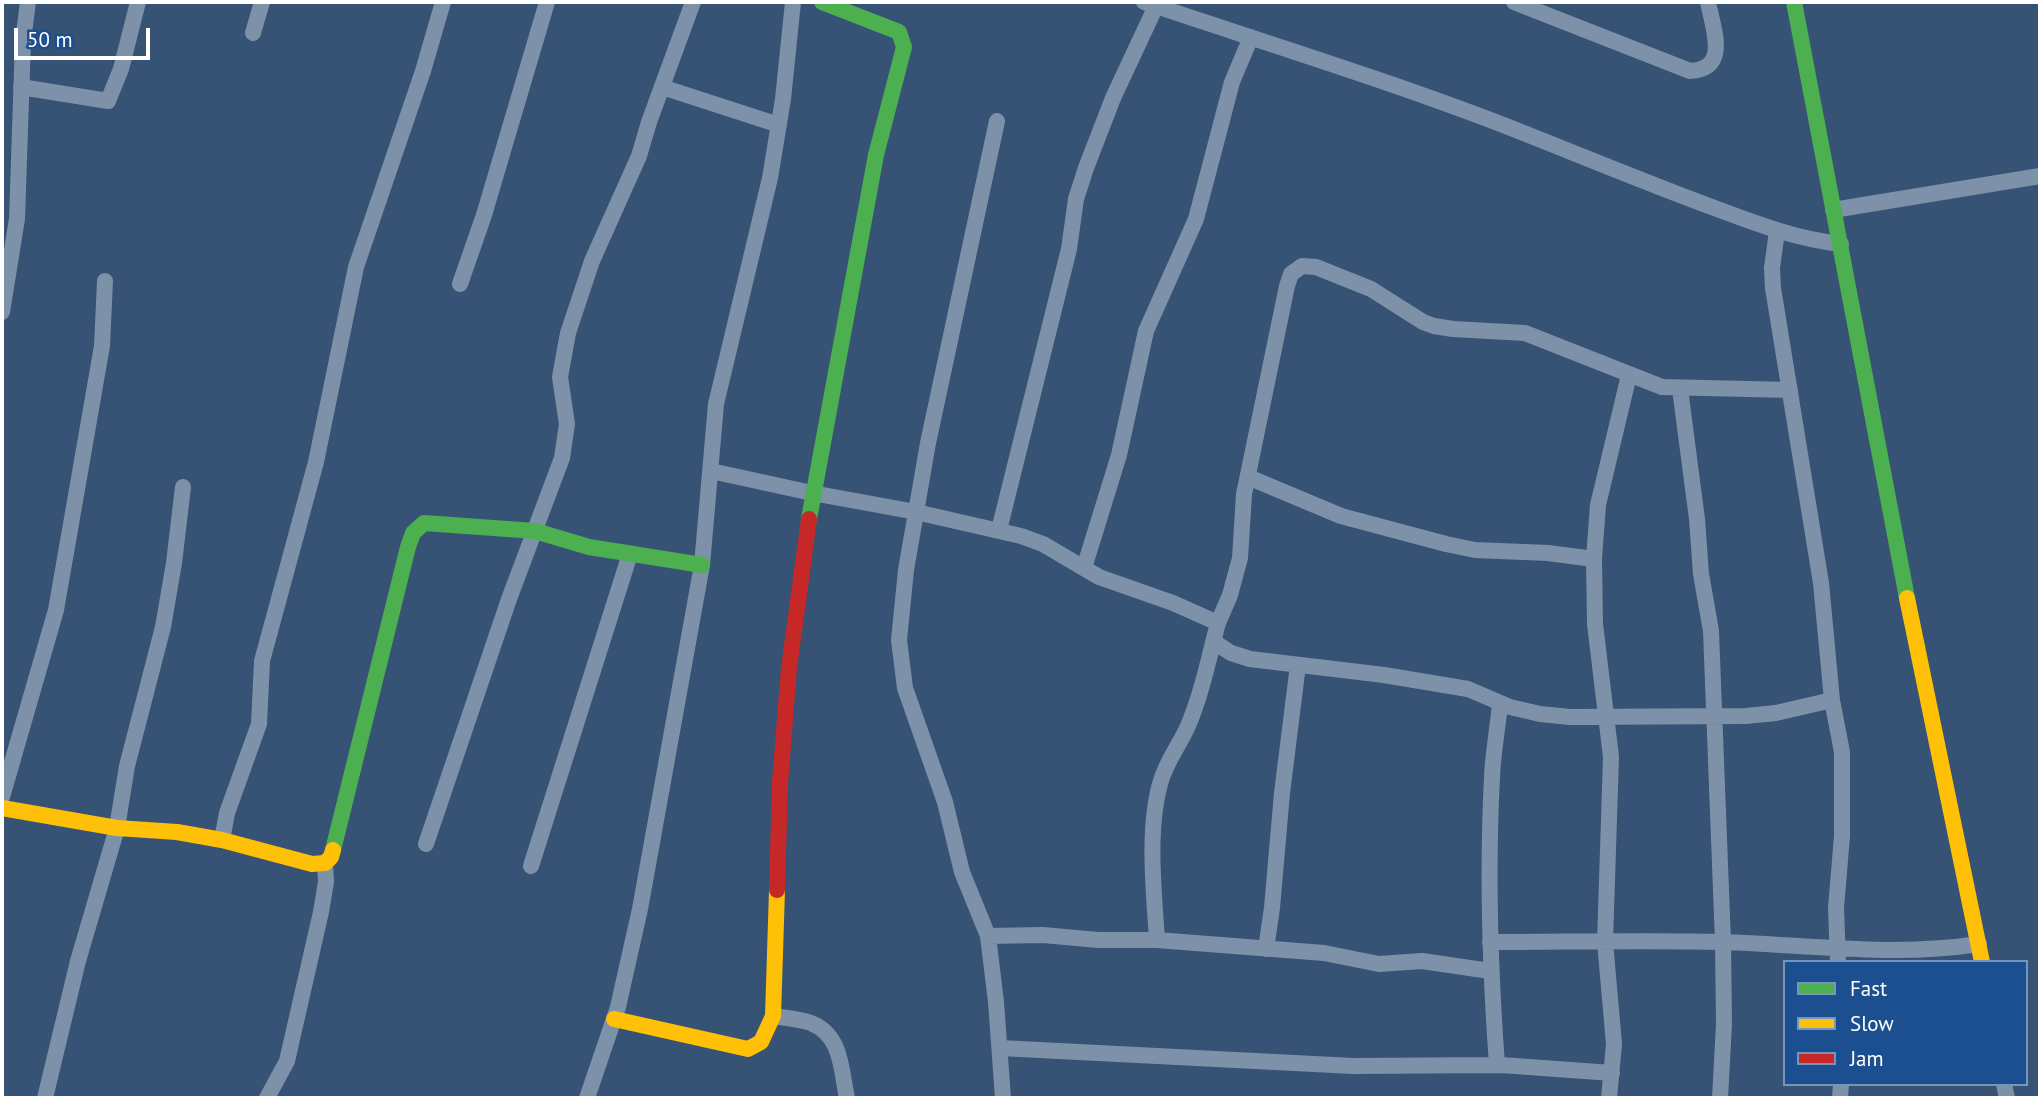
<!DOCTYPE html>
<html>
<head>
<meta charset="utf-8">
<style>
	body { margin:0 }
	#map { position:relative; width:2042px; height:1100px; overflow:hidden; background:#365274; font-family:"PT Sans",sans-serif }
	canvas { display:block }
	.frame { position:absolute; inset:0; border:4px solid #fff; pointer-events:none }
	.legend { position:absolute; left:1783px; top:960px; width:245px; height:126px; box-sizing:border-box; background:#1b4f8f; border:2px solid #7695bc; margin:0; padding:9px 12px; list-style:none; font-size:21px; color:#fff }
	.legend li { display:flex; align-items:center; gap:14px; height:35px }
	.legend b { width:35px; border:2px solid #7695bc }
	.scale { position:absolute; left:14px; top:28px; width:136px; height:32px; box-sizing:border-box; border:4px solid #fff; border-top:0; padding-left:9px; font-size:21px; line-height:24px; white-space:nowrap; color:#fff; -webkit-text-stroke:5px #1b4f8f; paint-order:stroke }
</style>
</head>
<body>
<div id="map">
<canvas width="2042" height="1100"></canvas>
<div class="frame"></div>
<ul class="legend">
<li><b style="height:9px;background:#4caf50"></b>Fast</li>
<li><b style="height:9px;background:#ffc107"></b>Slow</li>
<li><b style="height:9px;background:#c62828"></b>Jam</li>
</ul>
<div class="scale">50 m</div>
</div>
<script>
const ctx = document.querySelector('canvas').getContext('2d');
ctx.lineJoin = 'round';
function stroke(path, color, width, dash) { ctx.strokeStyle = color; ctx.lineWidth = width; ctx.lineCap = dash ? 'butt' : 'round'; ctx.setLineDash(dash || []); ctx.stroke(path); }
const street = new Path2D(`
	M1144,2C1266,43 1390,81 1511,128C1577,154 1642,181 1709,206C1752,222 1794,239 1841,244
	M1514,2L1690,71C1730,69 1713,29 1708,2
	M253,33L262,2
	M21,87L108,101L121,69L138,2
	M662,87L779,125
	M997,121L928,443L906,570L899,640L905,688L945,802L962,872L988,936L996,1002L1003,1098
	M1833,210L2040,176
	M1777,231L1772,268L1773,288L1821,583L1832,700L1842,752V836L1836,908L1838,962
	M460,284L484,215L547,2
	M2,312L17,219L23,41L28,2
	M1680,389L1697,519L1701,574L1711,631L1723,942L1724,1024L1720,1098
	M711,471L812,493L916,512L1021,536L1043,544L1099,577L1173,603L1218,623C1209,657 1202,693 1188,726C1179,746 1165,763 1160,784C1147,831 1154,892 1157,940
	M1248,477L1341,516L1446,544L1475,550L1548,553L1594,559
	M999,530L1069,249L1076,199L1086,168L1113,98L1156,6
	M1084,568L1119,455L1146,331L1196,219L1232,82L1251,37
	M1218,623L1230,595L1240,558L1244,494L1287,286L1291,274L1302,266L1316,267L1371,289L1423,322L1434,326L1453,329L1525,333L1662,387L1790,390
	M1214,642L1231,653L1250,659L1384,675L1468,689L1510,707L1540,714L1570,717L1746,716L1776,713L1832,700
	M2,797L56,610L102,346L105,281
	M222,840L227,813L259,724L262,661L316,462L356,267L423,71L443,2
	M426,844L509,599L562,458L567,424L560,377L568,333L592,261L639,156L649,122L693,2
	M531,866L630,554
	M988,936L1043,935L1098,940H1157L1324,953L1379,964L1422,961L1490,971
	M1490,942C1568,942 1646,940 1724,942C1808,945 1895,957 1979,944
	M1266,949L1272,908L1282,793L1298,665
	M773,1016C785,1018 799,1019 811,1023C842,1035 841,1070 847,1098
	M1000,1048L1353,1066L1501,1065L1612,1073
	M1497,1065C1490,969 1487,873 1492,777C1493,752 1498,727 1500,703
	M2004,1084L2007,1098
	M45,1098L78,961L117,828L127,766L163,627L174,563L183,487
	M267,1098L287,1061L321,912L326,882L325,863
	M587,1098L618,1007L640,909L702,565L716,404L770,178L783,99L793,2
	M1609,1098L1614,1044L1605,942L1611,757L1595,624L1594,559L1598,505L1629,375
	M1840,1098L1841,1084`);
const fast = new Path2D(`
	M1794,2L1907,598
	M809,519L876,155L904,47L899,32L822,2
	M333,850L408,547L413,533L424,523L535,531L589,547L702,565`);
const slow = new Path2D(`
	M1907,598L1982,962
	M2,808L117,828L177,832L222,840L312,864L325,863L331,857L333,850
	M614,1019L748,1049L761,1042L773,1016L777,890`);
const jam = new Path2D(`
	M777,890L780,782L789,668L809,519`);
stroke(street, '#7d92a8', 16);
stroke(fast, '#4caf50', 16);
stroke(slow, '#ffc107', 16);
stroke(jam, '#c62828', 16);
</script>
</body>
</html>
